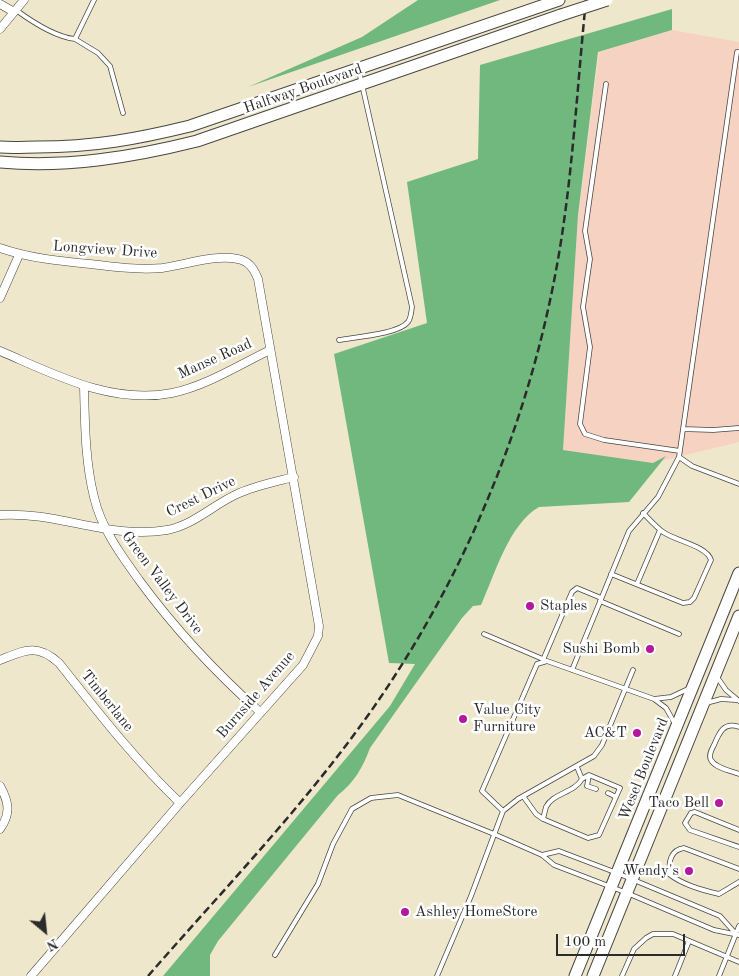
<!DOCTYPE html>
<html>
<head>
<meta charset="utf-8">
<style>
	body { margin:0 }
	#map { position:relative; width:739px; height:976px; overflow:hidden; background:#efe7cb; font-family:"Old Standard TT",serif }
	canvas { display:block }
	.north { position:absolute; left:20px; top:906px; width:50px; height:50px; -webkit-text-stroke:4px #fff; paint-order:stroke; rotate:152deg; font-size:14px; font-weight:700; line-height:20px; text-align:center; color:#2b2b2b }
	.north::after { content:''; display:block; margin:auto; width:18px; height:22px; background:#2b2b2b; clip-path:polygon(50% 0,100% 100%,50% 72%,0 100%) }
	.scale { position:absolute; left:556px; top:934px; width:129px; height:22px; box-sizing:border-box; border:2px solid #2b2b2b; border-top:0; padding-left:6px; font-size:15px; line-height:18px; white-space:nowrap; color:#2b2b2b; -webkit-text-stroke:4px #fff; paint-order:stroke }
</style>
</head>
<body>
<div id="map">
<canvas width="739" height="976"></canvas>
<div class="north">N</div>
<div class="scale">100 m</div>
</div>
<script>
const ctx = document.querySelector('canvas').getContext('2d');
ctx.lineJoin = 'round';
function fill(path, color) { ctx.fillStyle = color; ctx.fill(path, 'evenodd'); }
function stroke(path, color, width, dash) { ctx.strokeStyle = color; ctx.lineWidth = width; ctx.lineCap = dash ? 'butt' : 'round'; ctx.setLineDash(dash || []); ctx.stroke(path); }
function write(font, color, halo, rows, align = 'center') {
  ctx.font = font + ' "Old Standard TT",serif'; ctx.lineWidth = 5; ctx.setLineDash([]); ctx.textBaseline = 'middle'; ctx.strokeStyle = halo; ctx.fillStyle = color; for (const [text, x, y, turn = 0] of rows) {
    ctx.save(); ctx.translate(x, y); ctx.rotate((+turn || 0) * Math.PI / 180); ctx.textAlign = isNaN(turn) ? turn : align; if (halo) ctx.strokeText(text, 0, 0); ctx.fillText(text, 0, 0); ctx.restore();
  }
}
const built = new Path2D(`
	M672,30L739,42V442L653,463L563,450L578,215L599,52Z`);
const forest = new Path2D(`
	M418,0H500L248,87L362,37Z
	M672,9V30L598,52L578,215L563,450L653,463L666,456L629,502L539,507C509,524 495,574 481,605L473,606L462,618L370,748C363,767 354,783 338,795L218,941L210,955V976H163L390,706L415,664L389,663L334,354L427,323L407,182L478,159L480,65Z`);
const service = new Path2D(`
	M16,10C31,21 56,37 75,39L94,0
	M75,39L98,53L110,66L123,113
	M606,84L585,231L590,259L583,307L590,347L580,424L585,434L604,440L680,451
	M339,340C355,337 399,334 408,322C411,318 411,313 412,307L359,71
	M683,429L713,430L739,428
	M679,457L692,466L739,484
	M611,574L683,603L690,602L694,598L711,560C707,546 676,541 663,532C656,527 649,519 643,513
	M637,584L660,530
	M600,601L679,634
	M484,634L545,660
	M543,660L572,592L577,588L601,598
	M572,670L629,531L658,497L679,457L737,52H739
	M717,677L726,690L739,701
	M654,699L671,697L690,688
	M706,703L721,699L736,700
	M739,727C724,721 719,733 714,745C712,749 708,755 711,760C715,768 731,771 739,774
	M589,775L587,786L596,789
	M608,793L616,797
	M523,796L536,814L543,819L588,838L599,835L620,788L589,775L582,779L577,767
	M503,811L482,791L537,664L547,661L654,699L666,708L675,724
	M543,819C544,815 545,811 546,807C553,793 574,793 582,779
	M739,830L695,812L691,813L685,823L690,830L739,847
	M542,855L559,851L617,873L720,916L736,934
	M739,869L684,848C670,850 669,862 669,874C683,885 702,890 719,894L739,882
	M275,955L318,884L333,844L352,809L371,798L398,795L494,834L542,855L554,865L627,893L714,930L739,935
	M437,976L471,896L503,811L518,799L594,756L602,745L633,670
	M622,976L634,949L646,938L653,934H673L739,962
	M675,976L689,941
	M719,976L739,926`);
const minor = new Path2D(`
	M0,4L14,12
	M0,29L24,0
	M0,248C29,258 59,261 90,264C114,267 138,270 162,268C185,265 215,254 238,259C249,261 254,269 258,279L319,626L318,636L303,665L180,803L31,976
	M0,298L19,255
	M0,351C54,374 111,405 172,393C206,386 239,365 270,350
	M84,387C85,423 85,461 94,497C101,528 121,555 139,580C175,629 215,672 260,712
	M0,515C56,511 111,540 167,530C193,525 212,506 235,495C253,486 274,482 294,477
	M0,660C25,650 37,643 59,663C98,712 135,760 180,803
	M0,786C9,802 11,814 0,829`);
const secondary = new Path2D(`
	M0,147C13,148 26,147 38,147C93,147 137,139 190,126L559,0
	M0,162C67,168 133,157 197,141L561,15
	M575,976L739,573
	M593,976L739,616`);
const rail = new Path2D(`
	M148,976C223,890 303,807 369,714C458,588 521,442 552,291C572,195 576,97 586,0`);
const secondaryBridge = new Path2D(`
	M561,15L607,0`);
const markers = [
	[530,606,5,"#b5179e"],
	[650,649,5,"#b5179e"],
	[463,719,5,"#b5179e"],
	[637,733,5,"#b5179e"],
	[719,803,5,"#b5179e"],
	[689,871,5,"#b5179e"],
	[405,912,5,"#b5179e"]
];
const streetNames = [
	["Halfway Boulevard",303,89,-19],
	["Longview Drive",105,250,4],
	["Manse Road",215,359,-24],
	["Crest Drive",201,497,-26],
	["Green Valley Drive",162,583,53],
	["Burnside Avenue",256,695,-49],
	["Timberlane",107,701,51],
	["Wesel Boulevard",644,769,-68]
];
const poiNames = [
	["Staples",540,606,"left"],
	["Sushi Bomb",640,649],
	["Value City",473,710,"left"],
	["Furniture",473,727,"left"],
	["AC&T",627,733],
	["Taco Bell",709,803],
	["Wendy's",679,871],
	["Ashley HomeStore",415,912,"left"]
];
fill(built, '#f6d2c3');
fill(forest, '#71b87e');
stroke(service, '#484743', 5.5);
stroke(minor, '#484743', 9);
stroke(secondary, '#484743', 13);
stroke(service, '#fff', 4);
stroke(minor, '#fff', 8);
stroke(secondary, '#fff', 11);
stroke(rail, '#2b2b2b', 2.5, [8, 4]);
stroke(secondaryBridge, '#484743', 13, []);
stroke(secondaryBridge, '#fff', 11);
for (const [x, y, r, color] of markers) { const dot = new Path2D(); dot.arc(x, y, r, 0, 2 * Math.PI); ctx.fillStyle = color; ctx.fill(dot); stroke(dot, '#fff', 2); }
write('15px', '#2b2b2b', '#fff', streetNames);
write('15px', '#2b2b2b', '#fff', poiNames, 'right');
</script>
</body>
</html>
